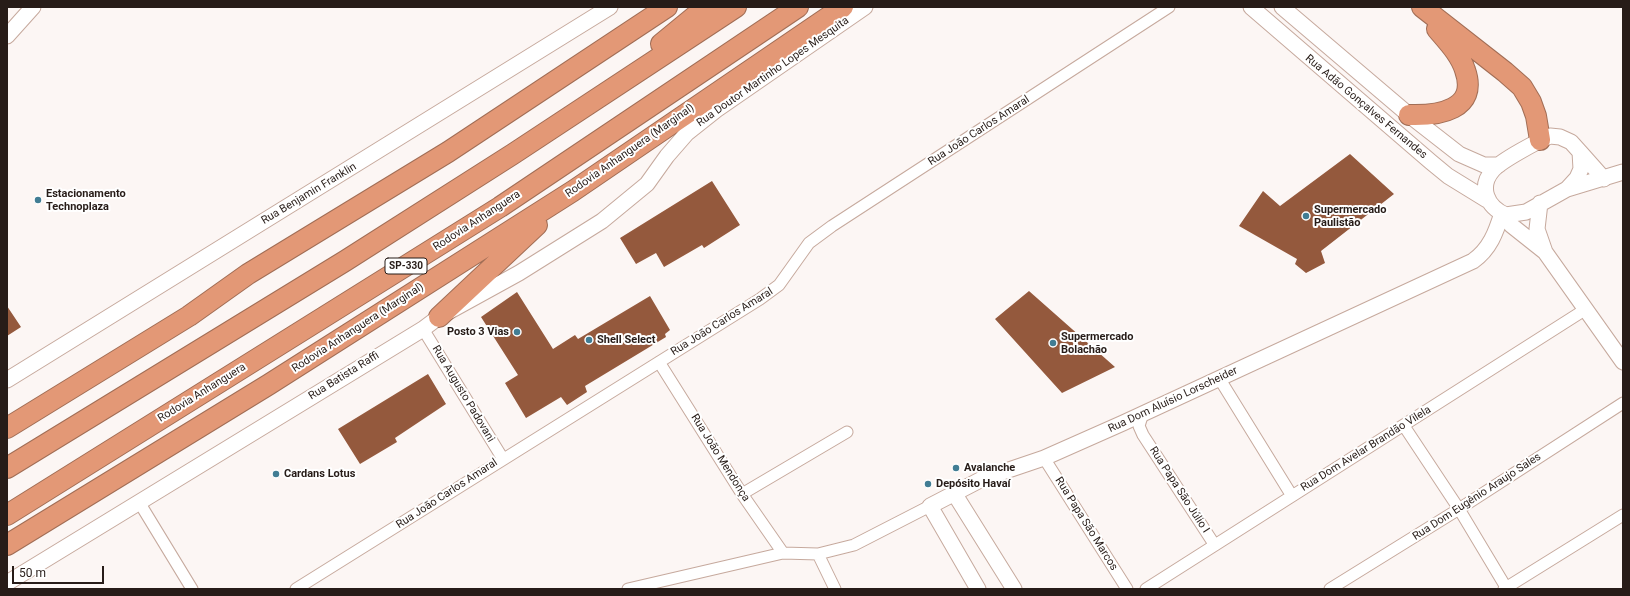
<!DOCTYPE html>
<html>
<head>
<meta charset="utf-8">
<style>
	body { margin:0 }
	#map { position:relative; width:1630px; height:596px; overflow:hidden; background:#fcf6f4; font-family:Roboto,sans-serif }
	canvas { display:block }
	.frame { position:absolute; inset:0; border:8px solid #271c18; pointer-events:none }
	.scale { position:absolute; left:12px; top:566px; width:92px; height:18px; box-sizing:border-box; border:2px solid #271c18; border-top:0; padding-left:5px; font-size:12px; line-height:14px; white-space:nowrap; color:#271c18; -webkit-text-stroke:3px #fff; paint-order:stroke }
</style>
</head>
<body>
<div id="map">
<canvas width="1630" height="596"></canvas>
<div class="frame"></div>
<div class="scale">50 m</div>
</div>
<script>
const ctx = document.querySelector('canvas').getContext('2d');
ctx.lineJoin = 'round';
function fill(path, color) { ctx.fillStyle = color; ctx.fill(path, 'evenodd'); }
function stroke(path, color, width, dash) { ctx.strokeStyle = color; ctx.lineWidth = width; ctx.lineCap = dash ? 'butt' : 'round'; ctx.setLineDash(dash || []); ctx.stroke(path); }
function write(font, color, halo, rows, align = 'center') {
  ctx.font = font + ' Roboto,sans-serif'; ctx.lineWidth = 4; ctx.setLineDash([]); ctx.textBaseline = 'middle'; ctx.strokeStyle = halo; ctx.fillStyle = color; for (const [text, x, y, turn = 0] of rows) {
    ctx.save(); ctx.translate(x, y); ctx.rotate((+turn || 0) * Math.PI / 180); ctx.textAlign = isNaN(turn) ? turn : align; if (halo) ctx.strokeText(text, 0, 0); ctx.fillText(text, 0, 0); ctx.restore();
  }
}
const building = new Path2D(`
	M1350,154L1394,194L1321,251L1325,263L1306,273L1295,264L1297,259L1239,226L1263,191L1280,206Z
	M712,181L740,225L704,248L702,245L664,267L656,253L636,264L620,238Z
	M1029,291L1115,367L1062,393L995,319Z
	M517,292L553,349L575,335L578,339L650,296L670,330L665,334L666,337L585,386L587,392L567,405L561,397L526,418L505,383L518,375L481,317Z
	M7,306L21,327L7,336Z
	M428,374L446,404L395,438L397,442L360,464L338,429Z`);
const street = new Path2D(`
	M423,329L503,459
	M659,362L742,494L783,553
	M1219,378L1292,496
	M1143,413L1139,426L1143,435L1214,544
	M1404,426L1459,509L1507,589
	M1044,458L1127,589
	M742,494L847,432
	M139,502L192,589
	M818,554L835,589
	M296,589L760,299L779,285L809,243L832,226L1169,7
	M628,589L783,553L818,554L854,545L930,506
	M1146,589L1586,309
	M1330,589L1459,509L1623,403
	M1504,589L1623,515`);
const secondary = new Path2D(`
	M1251,7L1431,162L1448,176L1487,200
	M1282,7L1409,115L1459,154L1484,165H1499
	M7,36L33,7
	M1550,136L1560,137L1571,142L1580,152L1581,169L1577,178L1567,189L1526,212L1506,215C1487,207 1478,187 1493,170C1502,160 1538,141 1550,136Z
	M1580,152L1604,179
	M1567,189L1623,172
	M1540,203L1537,229L1545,252L1623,362
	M1506,215L1511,225L1545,252
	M7,380L610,7
	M954,493L1014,589
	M7,583L423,329L439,317L519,273L602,221L647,184L667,156L687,133L716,110L865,7
	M978,589L930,506L982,479L1044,458L1123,423L1473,261C1490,249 1496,232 1502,213`);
const highway = new Path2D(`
	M1422,7L1505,72L1522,87L1531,102L1536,116L1540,140
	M661,44L706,7
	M1409,115C1438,116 1479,110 1465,70C1460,54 1447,41 1437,29
	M439,317L537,225
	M7,428L189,316L248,274L448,152L667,7
	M7,468L345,261L513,154L736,7
	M7,515L500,207L798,7
	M7,545L268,385L573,191L843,7`);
const markers = [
	[38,200,4,"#417d94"],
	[1306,216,4,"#417d94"],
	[517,332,4,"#417d94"],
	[589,340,4,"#417d94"],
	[1053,343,4,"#417d94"],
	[956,468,4,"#417d94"],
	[276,474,4,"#417d94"],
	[928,484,4,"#417d94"]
];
const shields = [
	[406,266,42]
];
const shieldNames = [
	["SP-330",406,266]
];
const streetNames = [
	["Rua Doutor Martinho Lopes Mesquita",773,72,-35],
	["Rua Adão Gonçalves Fernandes",1366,107,40],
	["Rua João Carlos Amaral",979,131,-33],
	["Rodovia Anhanguera (Marginal)",630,151,-35],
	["Rua Benjamin Franklin",309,194,-31],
	["Rodovia Anhanguera",477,221,-33],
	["Rua João Carlos Amaral",722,322,-32],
	["Rodovia Anhanguera (Marginal)",358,328,-33],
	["Rua Batista Raffi",344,376,-32],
	["Rodovia Anhanguera",202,393,-32],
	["Rua Augusto Padovani",463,394,59],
	["Rua Dom Aluísio Lorscheider",1173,400,-25],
	["Rua Dom Avelar Brandão Vilela",1366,449,-32],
	["Rua João Mendonça",720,458,58],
	["Rua Papa São Júlio I",1179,490,57],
	["Rua João Carlos Amaral",447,494,-33],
	["Rua Dom Eugênio Araujo Sales",1477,497,-33],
	["Rua Papa São Marcos",1086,524,58]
];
const poiNames = [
	["Estacionamento",46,194],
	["Technoplaza",46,207],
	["Supermercado",1314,210],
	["Paulistão",1314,223],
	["Posto 3 Vias",509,332,"right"],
	["Supermercado",1061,337],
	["Bolachão",1061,350],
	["Shell Select",597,340],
	["Avalanche",964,468],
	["Cardans Lotus",284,474],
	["Depósito Havaí",936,484]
];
fill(building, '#94593d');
stroke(street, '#c6a99d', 13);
stroke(secondary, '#c6a99d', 17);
stroke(highway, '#a16d55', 22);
stroke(street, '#fff', 11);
stroke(secondary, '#fff', 15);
stroke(highway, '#e39876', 20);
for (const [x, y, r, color] of markers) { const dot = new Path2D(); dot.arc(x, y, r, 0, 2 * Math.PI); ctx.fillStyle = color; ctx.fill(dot); stroke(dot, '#fff', 1.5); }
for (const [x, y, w] of shields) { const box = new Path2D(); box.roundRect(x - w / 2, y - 8, w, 16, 3); ctx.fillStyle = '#fff'; ctx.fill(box); stroke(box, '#271c18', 1); }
write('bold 10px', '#271c18', null, shieldNames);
write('11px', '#271c18', '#fff', streetNames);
write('bold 11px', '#271c18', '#fff', poiNames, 'left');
</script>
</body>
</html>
